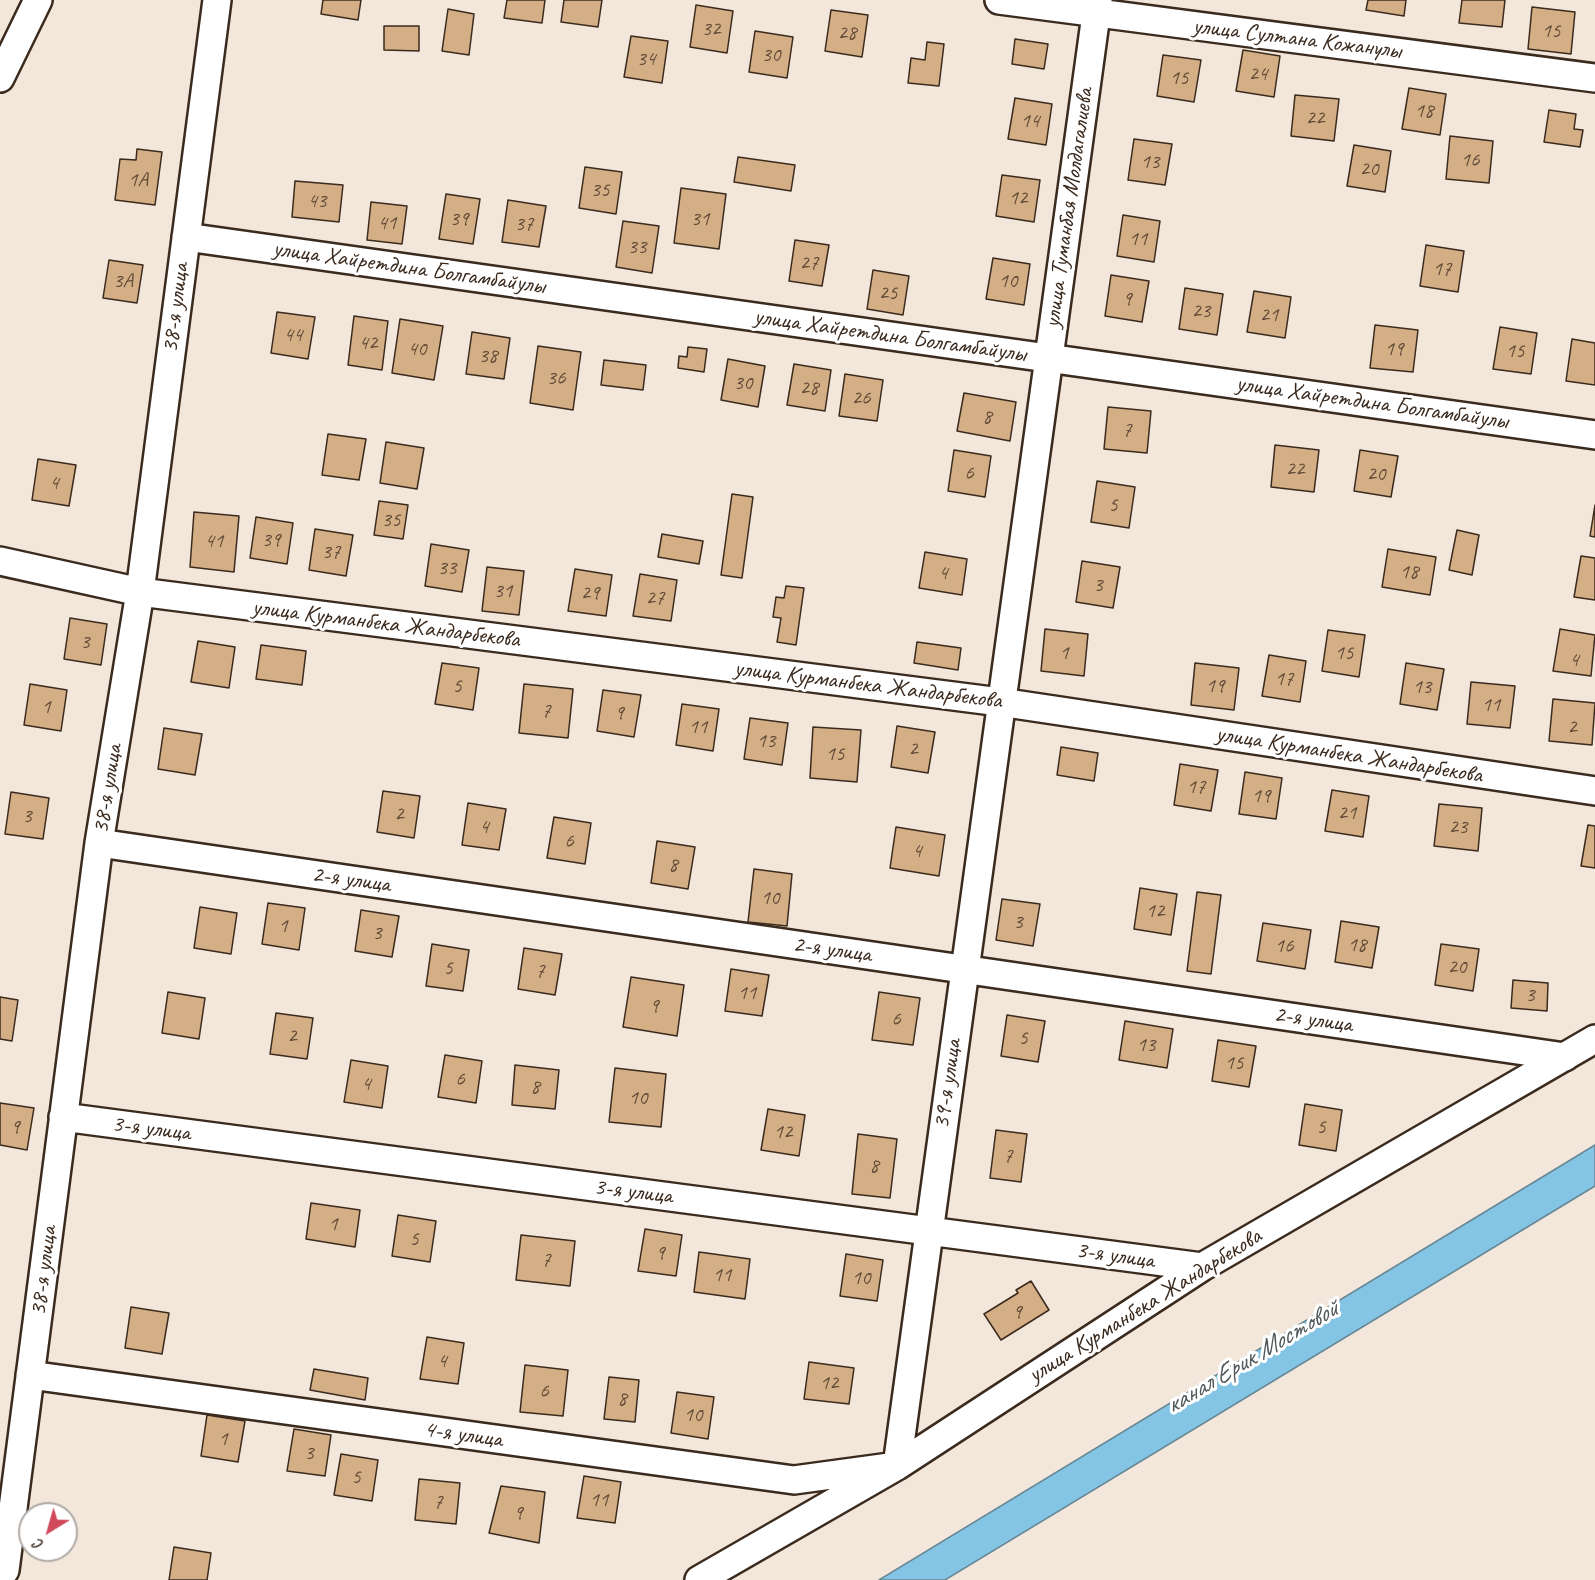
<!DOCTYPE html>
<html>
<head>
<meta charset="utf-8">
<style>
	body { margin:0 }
	#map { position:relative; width:1595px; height:1580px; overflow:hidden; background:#f2e7da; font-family:Caveat,sans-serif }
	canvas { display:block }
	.north { position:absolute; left:18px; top:1502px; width:60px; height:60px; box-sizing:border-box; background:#fff; border:2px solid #b1aaa5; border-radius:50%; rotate:217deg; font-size:16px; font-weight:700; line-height:24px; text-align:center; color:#3b2a1e }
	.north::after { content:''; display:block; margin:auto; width:21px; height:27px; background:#d1495b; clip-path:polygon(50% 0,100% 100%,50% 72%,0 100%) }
</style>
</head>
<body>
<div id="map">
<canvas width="1595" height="1580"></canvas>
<div class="north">С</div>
</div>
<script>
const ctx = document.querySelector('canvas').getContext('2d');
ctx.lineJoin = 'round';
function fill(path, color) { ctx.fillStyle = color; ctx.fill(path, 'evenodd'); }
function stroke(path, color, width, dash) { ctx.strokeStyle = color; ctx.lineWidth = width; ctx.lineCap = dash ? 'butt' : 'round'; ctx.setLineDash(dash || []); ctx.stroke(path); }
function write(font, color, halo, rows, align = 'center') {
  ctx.font = font + ' Caveat,sans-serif'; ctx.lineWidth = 6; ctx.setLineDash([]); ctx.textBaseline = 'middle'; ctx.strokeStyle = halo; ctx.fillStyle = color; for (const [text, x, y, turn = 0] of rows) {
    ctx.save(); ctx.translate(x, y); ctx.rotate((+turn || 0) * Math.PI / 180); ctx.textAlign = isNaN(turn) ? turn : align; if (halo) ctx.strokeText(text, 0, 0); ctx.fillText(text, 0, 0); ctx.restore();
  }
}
const water = new Path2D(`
	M1595,1145V1186L945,1580H879Z`);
const building = new Path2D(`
	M323,0H361L358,20L321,14Z
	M507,0H545L542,23L504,18Z
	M564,0H602L598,27L561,22Z
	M1368,0H1406L1404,16L1366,10Z
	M1462,0H1505L1502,27L1459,23Z
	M696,5L733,11L727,53L690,47Z
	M1532,7L1575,12L1571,54L1528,49Z
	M448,9L474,14L469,55L442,51Z
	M831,10L868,15L862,57L825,51Z
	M384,26H419V51L384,50Z
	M755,31L793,37L787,78L749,72Z
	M631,36L668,41L662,83L624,77Z
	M1015,39L1048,44L1044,69L1012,64Z
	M927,42L944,44L939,86L908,83L911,58L925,60Z
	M1243,50L1280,56L1274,97L1236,91Z
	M1163,55L1201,60L1194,102L1157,96Z
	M1409,88L1446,94L1440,135L1402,129Z
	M1295,95L1339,99L1334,141L1291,136Z
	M1015,98L1052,104L1046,145L1008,139Z
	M1549,110L1576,114L1574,129L1583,130L1580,147L1544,142Z
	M1450,136L1493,141L1489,183L1446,179Z
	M1134,139L1172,144L1165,185L1128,180Z
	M1354,145L1391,151L1385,192L1347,186Z
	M137,149L162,152L155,205L115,200L120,159L136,160Z
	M738,157L795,165L791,191L734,182Z
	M585,167L622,172L616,214L579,208Z
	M1002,175L1040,180L1034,222L996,216Z
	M295,181L343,185L339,222L292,217Z
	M681,188L726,194L719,249L674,243Z
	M446,194L480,199L473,244L439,239Z
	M508,200L546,206L539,247L502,242Z
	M371,202L407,206L402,244L367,240Z
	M1123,215L1160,221L1154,262L1117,256Z
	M623,221L659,226L652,273L616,267Z
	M795,240L829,245L822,286L789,281Z
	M1426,245L1464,251L1458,292L1420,286Z
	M993,258L1030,264L1024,305L986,299Z
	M109,260L143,265L137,303L103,298Z
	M873,270L909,276L903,315L867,309Z
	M1111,275L1149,281L1142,322L1105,316Z
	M1185,288L1223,294L1217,335L1179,329Z
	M1254,291L1291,297L1285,338L1247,332Z
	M277,312L315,317L308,359L271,353Z
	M354,316L388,321L382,370L348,365Z
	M400,319L443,326L434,380L392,373Z
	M1375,325L1418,330L1413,372L1370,368Z
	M1500,327L1537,333L1531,374L1493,369Z
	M472,332L510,338L504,379L466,374Z
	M1572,339L1595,343V385L1566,381Z
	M538,346L581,352L573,410L530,403Z
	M688,347L707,349L704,372L678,368L679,356L687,357Z
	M728,359L765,366L758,407L721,400Z
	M604,360L646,365L643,390L601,385Z
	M794,364L831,370L825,411L787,405Z
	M845,374L883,380L877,421L839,416Z
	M964,393L1016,402L1010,441L957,431Z
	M1108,407L1151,411L1147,453L1104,449Z
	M328,434L366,439L359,480L322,475Z
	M386,442L424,448L417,489L380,483Z
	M1275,445L1319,450L1314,492L1271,487Z
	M954,450L991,456L985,497L948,491Z
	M1360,450L1398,456L1391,497L1354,491Z
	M38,459L76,465L69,506L32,500Z
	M1097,481L1135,487L1129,528L1091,522Z
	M732,494L753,497L742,578L721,575Z
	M379,501L408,505L403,539L374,535Z
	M1595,505V537L1590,536Z
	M194,512L239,516L234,572L190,567Z
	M256,517L293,523L287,564L250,558Z
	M315,529L353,535L346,576L309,570Z
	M1457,530L1479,535L1472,575L1449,570Z
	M662,534L703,541L699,564L658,557Z
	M431,544L469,550L462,592L425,586Z
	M1388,549L1436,557L1430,595L1382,587Z
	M925,552L967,559L962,595L919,588Z
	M1581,556L1595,558V600L1574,597Z
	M1082,561L1120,567L1113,608L1076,602Z
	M487,567L524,571L519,615L482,611Z
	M575,569L612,575L606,616L568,611Z
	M640,574L677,580L671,621L633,616Z
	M786,586L804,588L796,645L777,642L781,618L773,617L776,597L784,598Z
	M70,618L107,624L101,665L64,659Z
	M1045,629L1088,634L1084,676L1041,671Z
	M1560,629L1595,635L1591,676L1553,671Z
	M1328,630L1365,635L1359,677L1322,671Z
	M198,641L235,647L229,688L191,682Z
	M917,642L961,648L958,670L914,663Z
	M261,645L306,651L302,685L256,679Z
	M1269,655L1306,661L1300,702L1262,696Z
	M442,663L479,668L473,710L435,704Z
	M1195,663L1239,668L1234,710L1191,705Z
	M1406,663L1444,669L1437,710L1400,704Z
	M1471,682L1515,686L1510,728L1467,724Z
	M30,684L67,690L61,731L24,725Z
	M524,684L573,689L568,738L519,733Z
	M603,690L641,695L634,737L597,731Z
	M1553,699L1595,703L1592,745L1549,741Z
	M682,704L719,709L713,751L676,745Z
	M750,718L788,723L782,765L744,759Z
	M897,726L935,732L928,773L891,767Z
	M813,727L861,730L857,782L810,778Z
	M164,728L202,734L195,775L158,769Z
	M1061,747L1098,753L1094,781L1057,775Z
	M1180,764L1218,770L1211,811L1174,805Z
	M1245,772L1282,778L1276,819L1239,814Z
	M1332,790L1369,796L1363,837L1325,831Z
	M383,791L420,796L414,838L377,832Z
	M11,792L49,798L43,839L5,834Z
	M468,803L506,809L499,850L462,845Z
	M1439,804L1482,808L1478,851L1434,846Z
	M554,817L591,823L585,864L547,858Z
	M1588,825L1595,826V868L1581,866Z
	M896,827L945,835L939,876L890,868Z
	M657,841L695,847L688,889L651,883Z
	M754,869L792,874L787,926L748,922Z
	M1140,888L1177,894L1171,935L1134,929Z
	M1197,892L1221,895L1211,974L1187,971Z
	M1002,899L1040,904L1033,946L996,940Z
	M268,903L305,908L299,950L262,944Z
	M200,907L237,913L231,954L194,948Z
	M361,910L399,916L392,957L355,951Z
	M1341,921L1379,927L1372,968L1335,962Z
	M1263,923L1311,930L1305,969L1257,961Z
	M432,944L469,950L463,991L426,986Z
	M1441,944L1479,949L1473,991L1435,985Z
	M524,948L562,954L555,995L518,989Z
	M731,969L769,975L762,1016L725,1011Z
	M631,977L684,985L677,1036L623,1027Z
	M1513,980L1548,983L1547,1011L1511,1008Z
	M168,992L205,998L199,1039L162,1033Z
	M879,992L920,998L913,1045L872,1040Z
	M0,997L18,1000L12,1041L0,1039Z
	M276,1013L313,1018L307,1059L270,1054Z
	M1007,1015L1045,1021L1038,1062L1001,1056Z
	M1125,1021L1173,1029L1167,1068L1119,1060Z
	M1218,1040L1256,1046L1249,1087L1212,1081Z
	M445,1055L482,1061L476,1103L438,1097Z
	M351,1060L388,1066L382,1108L344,1102Z
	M515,1065L559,1070L555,1109L512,1105Z
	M615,1068L666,1074L661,1127L609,1122Z
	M0,1103L34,1108L27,1150L0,1145Z
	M1305,1104L1342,1110L1336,1151L1299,1145Z
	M768,1109L805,1115L799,1156L761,1150Z
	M996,1130L1027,1134L1021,1182L990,1178Z
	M858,1134L897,1139L890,1198L852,1194Z
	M311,1203L360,1210L355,1247L306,1239Z
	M398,1215L436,1221L430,1262L392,1256Z
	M645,1229L682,1235L676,1276L638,1271Z
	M521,1235L575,1241L570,1286L516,1280Z
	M699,1252L750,1259L745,1299L694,1292Z
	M846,1254L883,1260L877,1301L840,1296Z
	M1031,1281L1049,1310L1001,1340L984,1314L1018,1293L1016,1290Z
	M131,1307L169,1313L162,1354L125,1348Z
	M427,1337L464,1343L458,1384L420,1379Z
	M809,1362L854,1368L849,1404L804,1399Z
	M525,1365L568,1370L563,1416L520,1412Z
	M314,1369L368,1378L365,1400L310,1390Z
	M609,1377L639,1380L635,1422L604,1419Z
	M677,1392L714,1397L708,1439L671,1433Z
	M207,1415L245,1421L238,1462L201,1456Z
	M294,1429L331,1435L325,1476L287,1471Z
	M341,1454L378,1460L372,1501L334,1495Z
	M584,1476L621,1482L615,1523L577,1518Z
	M419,1479L460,1483L456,1524L415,1520Z
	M501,1486L545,1492L539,1543L489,1533Z
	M174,1547L211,1553L207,1580H169Z`);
const minor = new Path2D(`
	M999,0L1595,78
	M0,78L38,0
	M186,237L1595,435
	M0,561L140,592L1000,702L1595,791
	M99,843L1565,1057
	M63,1117L1202,1267
	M30,1375L794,1480L897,1466L1098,0
	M0,1578L5,1570L99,843L140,592L217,0
	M699,1580L897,1466L1202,1267L1595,1039`);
const numberNames = [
	["32",711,29],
	["15",1551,31],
	["28",847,33],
	["30",771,55],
	["34",646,59],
	["24",1258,74],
	["15",1179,78],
	["18",1424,111],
	["22",1315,118],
	["14",1030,121],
	["16",1470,160],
	["13",1150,162],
	["20",1369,169],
	["1А",138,180],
	["35",600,190],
	["12",1018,198],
	["43",317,201],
	["39",459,219],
	["31",700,219],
	["41",387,223],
	["37",524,224],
	["11",1138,239],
	["33",637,247],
	["27",809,263],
	["17",1442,269],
	["3А",123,281],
	["10",1008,281],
	["25",888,293],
	["9",1127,299],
	["23",1201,311],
	["21",1269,315],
	["44",293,335],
	["42",368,343],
	["40",417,349],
	["19",1394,349],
	["15",1515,351],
	["38",488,356],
	["36",556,378],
	["30",743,383],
	["28",809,388],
	["26",861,398],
	["8",987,417],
	["7",1127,430],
	["22",1295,469],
	["6",969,473],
	["20",1376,474],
	["4",54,483],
	["5",1113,505],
	["35",391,520],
	["39",271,540],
	["41",214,541],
	["37",331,552],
	["33",447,568],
	["18",1409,572],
	["4",943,573],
	["3",1098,585],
	["31",503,591],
	["29",590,593],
	["27",655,598],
	["3",85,642],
	["1",1064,653],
	["15",1344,653],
	["4",1574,660],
	["17",1284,679],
	["5",457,686],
	["19",1215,686],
	["13",1422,687],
	["11",1491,705],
	["1",46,707],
	["7",546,711],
	["9",619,713],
	["11",698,727],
	["2",1572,727],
	["13",766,741],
	["2",913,749],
	["15",835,754],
	["17",1196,787],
	["19",1261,796],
	["21",1347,813],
	["2",399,814],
	["3",27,816],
	["4",484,827],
	["23",1458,827],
	["6",569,841],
	["4",917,851],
	["8",673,865],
	["10",770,898],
	["12",1155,911],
	["3",1018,922],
	["1",283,926],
	["3",377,933],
	["18",1357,945],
	["16",1284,946],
	["20",1457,967],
	["5",448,968],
	["7",540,971],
	["11",747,993],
	["3",1530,995],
	["9",654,1006],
	["6",896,1019],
	["2",292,1036],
	["5",1023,1038],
	["13",1146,1045],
	["15",1234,1063],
	["6",460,1079],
	["4",366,1084],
	["8",535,1087],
	["10",638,1098],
	["9",15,1127],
	["5",1321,1127],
	["12",783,1132],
	["7",1008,1156],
	["8",874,1166],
	["1",333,1224],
	["5",414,1239],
	["9",660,1253],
	["7",546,1260],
	["11",722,1275],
	["10",861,1278],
	["9",1017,1312],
	["4",442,1361],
	["12",829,1383],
	["6",544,1391],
	["8",622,1399],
	["10",693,1415],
	["1",223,1439],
	["3",309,1453],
	["5",356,1477],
	["11",599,1500],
	["7",438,1502],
	["9",518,1513]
];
const streetNames = [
	["улица Султана Кожанулы",1297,39,7],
	["улица Туманбая Молдагалиева",1069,208,-82],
	["улица Хайретдина Болгамбайулы",409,268,8],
	["38-я улица",176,308,-83],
	["улица Хайретдина Болгамбайулы",890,336,8],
	["улица Хайретдина Болгамбайулы",1372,403,8],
	["улица Курманбека Жандарбекова",386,624,7],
	["улица Курманбека Жандарбекова",868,685,7],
	["улица Курманбека Жандарбекова",1349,755,9],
	["38-я улица",108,789,-81],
	["2-я улица",351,880,8],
	["2-я улица",832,950,8],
	["2-я улица",1313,1020,8],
	["39-я улица",948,1084,-82],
	["3-я улица",151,1129,7],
	["3-я улица",633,1192,7],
	["3-я улица",1115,1256,8],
	["38-я улица",44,1271,-83],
	["улица Курманбека Жандарбекова",1145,1306,-32],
	["4-я улица",463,1435,8]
];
const waterNames = [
	["канал Ерик Мостовой",1252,1358,-31]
];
fill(water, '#84c5e5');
stroke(water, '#678795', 1.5);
fill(building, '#d4ae85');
stroke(building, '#3b2a1e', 1.5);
stroke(minor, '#3b2a1e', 32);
stroke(minor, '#fff', 27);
write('21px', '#614b38', null, numberNames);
write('24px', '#3b2a1e', '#fff', streetNames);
write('italic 26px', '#51585a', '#fff', waterNames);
</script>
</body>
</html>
